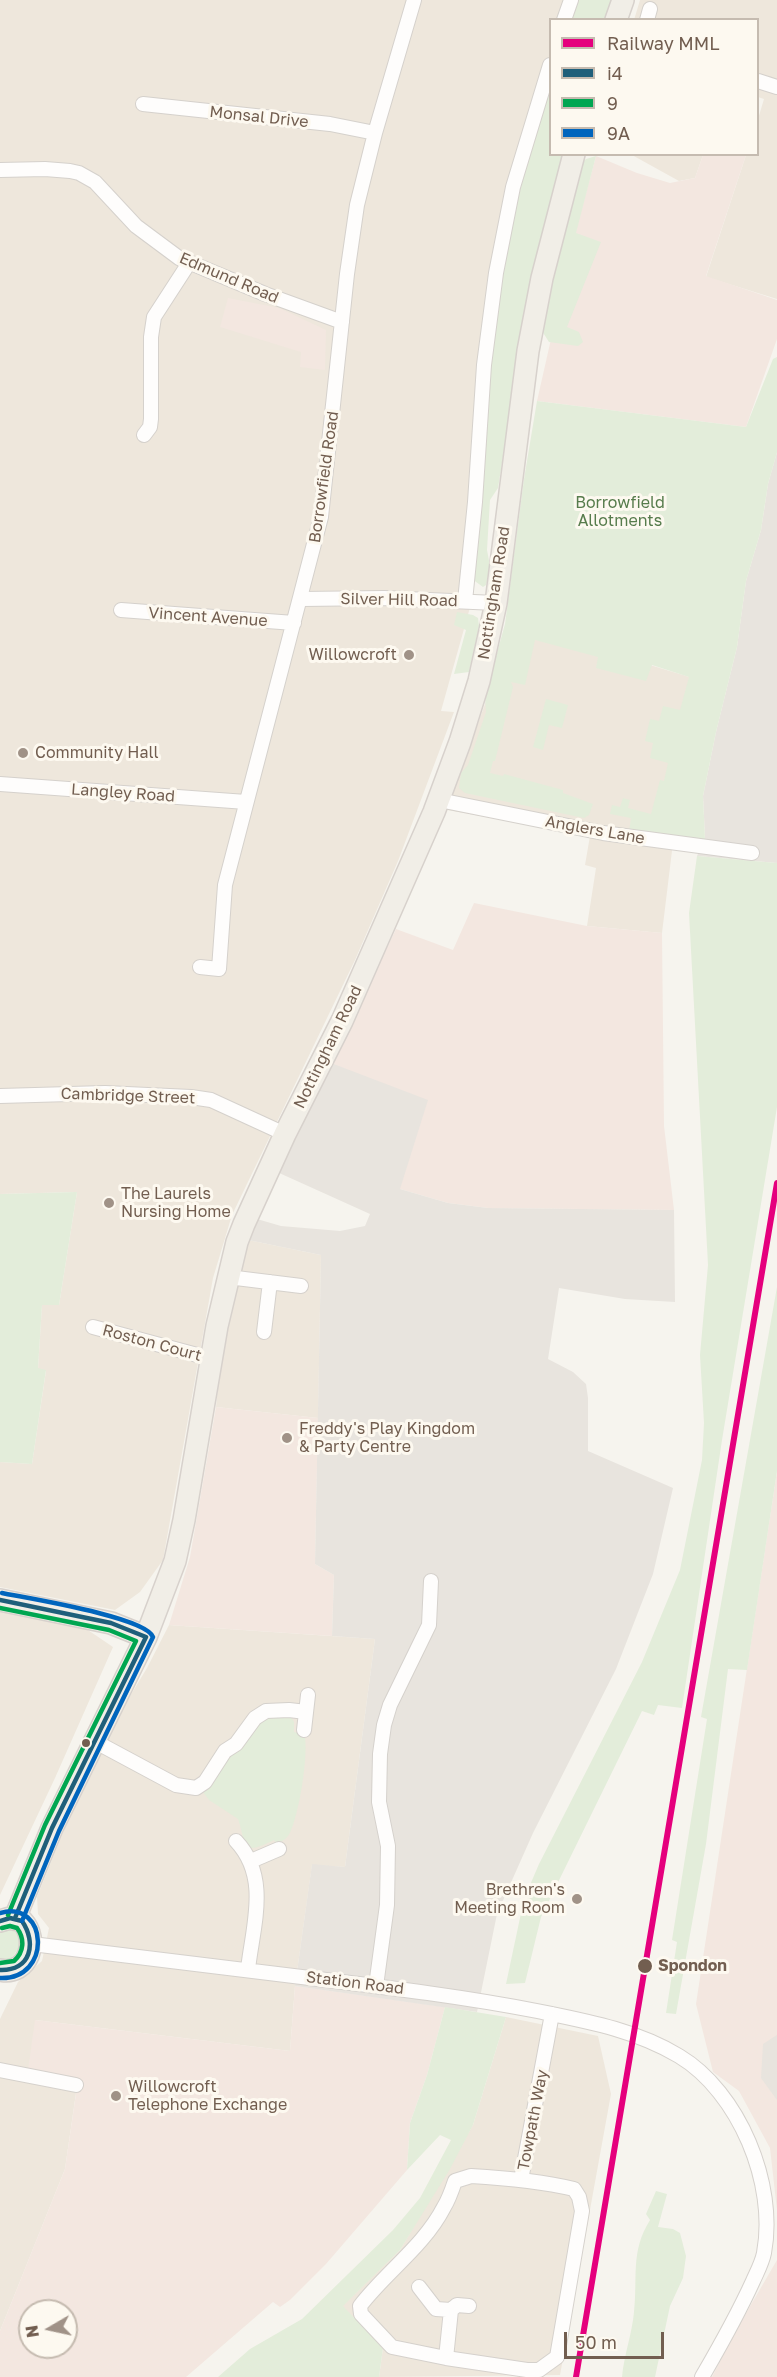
<!DOCTYPE html>
<html>
<head>
<meta charset="utf-8">
<style>
	body { margin:0 }
	#map { position:relative; width:777px; height:2377px; overflow:hidden; background:#f6f4ee; font-family:"Golos Text",sans-serif }
	canvas { display:block }
	.legend { position:absolute; left:549px; top:18px; width:210px; height:138px; box-sizing:border-box; background:#fdf9f0; border:2px solid #c5bbb0; margin:0; padding:8px 10px; list-style:none; font-size:18px; color:#725e50 }
	.legend li { display:flex; align-items:center; gap:12px; height:30px }
	.legend b { width:30px; border:2px solid #c5bbb0 }
	.north { position:absolute; left:18px; top:2299px; width:60px; height:60px; box-sizing:border-box; background:#fdf9f0; border:2px solid #c5bbb0; border-radius:50%; rotate:261deg; font-size:16px; font-weight:700; line-height:24px; text-align:center; color:#725e50 }
	.north::after { content:''; display:block; margin:auto; width:21px; height:27px; background:#a09287; clip-path:polygon(50% 0,100% 100%,50% 72%,0 100%) }
	.scale { position:absolute; left:564px; top:2332px; width:100px; height:27px; box-sizing:border-box; border:3px solid #725e50; border-top:0; padding-left:8px; font-size:18px; line-height:21px; white-space:nowrap; color:#725e50; -webkit-text-stroke:4px #fdf9f0; paint-order:stroke }
</style>
</head>
<body>
<div id="map">
<canvas width="777" height="2377"></canvas>
<ul class="legend">
<li><b style="height:8px;background:#e5007d"></b>Railway MML</li>
<li><b style="height:8px;background:#1f5f7a"></b>i4</li>
<li><b style="height:8px;background:#00a651"></b>9</li>
<li><b style="height:8px;background:#0065bd"></b>9A</li>
</ul>
<div class="north">N</div>
<div class="scale">50 m</div>
</div>
<script>
const ctx = document.querySelector('canvas').getContext('2d');
ctx.lineJoin = 'round';
function fill(path, color) { ctx.fillStyle = color; ctx.fill(path, 'evenodd'); }
function stroke(path, color, width, dash) { ctx.strokeStyle = color; ctx.lineWidth = width; ctx.lineCap = dash ? 'butt' : 'round'; ctx.setLineDash(dash || []); ctx.stroke(path); }
function write(font, color, halo, rows, align = 'center') {
  ctx.font = font + ' "Golos Text",sans-serif'; ctx.lineWidth = 6; ctx.setLineDash([]); ctx.textBaseline = 'middle'; ctx.strokeStyle = halo; ctx.fillStyle = color; for (const [text, x, y, turn = 0] of rows) {
    ctx.save(); ctx.translate(x, y); ctx.rotate((+turn || 0) * Math.PI / 180); ctx.textAlign = isNaN(turn) ? turn : align; if (halo) ctx.strokeText(text, 0, 0); ctx.fillText(text, 0, 0); ctx.restore();
  }
}
const residential = new Path2D(`
	M0,0H578L571,19L550,20V84L469,611L441,711L454,712L398,861L355,960L232,1215L213,1278L163,1560L140,1592L115,1610L0,1587V1462L32,1464L46,1371L38,1369L42,1305H59L77,1192L0,1194Z
	M640,0H777V299L706,277L746,155L758,154V119L764,99L758,97V20H634Z
	M632,155H703L695,178L679,181Z
	M508,622L693,678L662,933L587,926L596,868L585,865L590,836L447,810L495,676Z
	M248,1240L321,1255L318,1418L216,1407L222,1348Z
	M0,1610L79,1624L113,1647L55,1778L0,1895Z
	M169,1625L375,1639L345,1867L312,1865L295,1986L290,2051L35,2020L78,2079L65,2169L0,2331V2019L18,1982L42,1961L49,1928L38,1914L37,1897L68,1820L124,1706L147,1668Z
	M506,2017L598,2036L611,2094L560,2375L379,2377L383,2348L342,2306L400,2250L473,2125Z`);
const commercial = new Path2D(`
	M703,155H746L706,276L777,300V339L746,427L537,401L575,233L596,156L637,173L670,183L695,178Z
	M228,298L279,308L326,330L325,370L300,367L301,352L220,327Z
	M474,903L587,926L662,933L664,1126L674,1210L488,1208L448,1203L400,1189L331,1063L396,929L453,950Z
	M216,1407L318,1418L315,1564L334,1575L332,1636L169,1625L190,1557Z
	M777,1471V2210L770,2148L739,2091L713,2072L696,2004Z
	M295,1986L445,2007L427,2075L410,2123L407,2170L326,2264L290,2300L280,2307L273,2302L186,2377H0V2331L65,2169L78,2080L28,2070L35,2020L290,2051ZM30,2311H66V2347H30Z
	M777,2260V2377H712L731,2339Z`);
const industrial = new Path2D(`
	M777,452V863L697,856L705,839L703,796L716,732L737,647L746,581L761,530L768,484Z
	M331,1063L428,1100L400,1189L448,1203L488,1208L674,1210L675,1302L625,1299L559,1288L548,1359L573,1372L586,1384L588,1398V1451L673,1488L653,1574L616,1669L533,1833L497,1914L477,2012L295,1986L312,1864L345,1867L375,1639L332,1636L334,1575L315,1564L321,1255L248,1240L257,1219L281,1226L340,1231L365,1226L370,1214L277,1172Z
	M777,2035V2100L761,2078L763,2044Z`);
const green = new Path2D(`
	M577,0H611L605,19L570,20Z
	M550,83V154L566,155L529,294L498,488L490,500L487,550L490,566L486,585L483,587L472,579L494,317L520,178Z
	M596,156L576,233L601,242L567,327L579,332L583,342L578,346L549,342L542,331L563,228L581,163L586,159Z
	M777,357V452L768,484L761,530L746,581L737,647L716,732L703,796L705,839L697,841L629,832L631,818L610,814L612,805L620,807L623,798L630,800L628,808L651,814L660,780L664,781L668,763L650,758L653,743L645,741L650,719L659,721L663,706L680,710L689,677L652,665L646,681L596,668L598,657L535,640L525,685L511,682L513,687L495,761H493L490,773L503,776L504,774L563,790V793L593,804L589,815L584,818L465,793L459,788L461,773L468,765L486,712L485,696L505,624L524,479L537,401L746,427L773,359Z
	M457,612L473,615L478,618L479,626L469,672L454,674L466,630L454,625Z
	M546,699L568,705L562,728L549,725L543,750L533,747Z
	M697,856L777,863V1107L722,1440L682,1708L658,1705L654,1715L642,1711L541,1917L525,1983L506,1984L524,1899L539,1864L642,1662L680,1570L702,1460L704,1423L700,1355L708,1265L689,913Z
	M77,1192L59,1305H42L38,1368L46,1370L32,1464L0,1462V1194Z
	M777,1287V1471L747,1670L728,1669L706,1844L676,2014L666,2013L677,1942L672,1940L707,1719L701,1717Z
	M283,1715L291,1717L294,1722V1732L304,1734C310,1749 298,1824 288,1836C285,1840 280,1842 276,1843L274,1840C240,1857 247,1845 238,1819L209,1800L203,1792L212,1783L221,1764L259,1722L269,1717Z
	M9,1929L19,1934L20,1946L11,1959L0,1961V1932Z
	M445,2007L506,2017L473,2125L450,2169L400,2250L343,2306L383,2348L379,2377H218L250,2349L302,2319L393,2230L420,2198L451,2140L440,2135L407,2170L410,2123L427,2075Z
	M656,2191L667,2194L658,2227L673,2229L680,2233L686,2256L683,2278L670,2306L655,2377H622C624,2355 632,2334 634,2312C638,2277 630,2252 650,2220L646,2214Z`);
const street = new Path2D(`
	M564,20L571,0
	M647,20L650,9
	M758,81L777,87
	M143,104L330,124L375,133
	M0,170L45,169L70,171L79,173L95,182L136,226L179,258L265,294L342,322
	M144,435L150,427L151,419V337L154,317L189,263
	M302,599L384,598L496,603
	M465,601L475,502L484,365L496,273L513,187L550,65
	M121,610L294,623
	M0,784L246,802
	M439,800L603,833L752,853
	M200,967L219,969L225,885L321,517L347,274L357,205L375,133L414,0
	M0,1096L105,1093L191,1097L211,1100L285,1134
	M228,1277L301,1286
	M93,1327L212,1359
	M264,1332L270,1282
	M304,1730L308,1695
	M94,1741L176,1785L196,1788L205,1782L225,1751L236,1744L255,1718L266,1711L289,1710L306,1712
	M236,1841C270,1877 253,1925 248,1969
	M251,1861L279,1849
	M32,1944C127,1955 223,1968 318,1979C392,1988 465,1997 537,2011C586,2021 636,2030 679,2056C739,2092 777,2184 764,2253C762,2263 757,2272 753,2281C738,2314 720,2346 702,2377
	M376,1986L387,1905L388,1846L379,1802L380,1754L384,1725L390,1705L429,1625L431,1581
	M0,2070L76,2085
	M471,2176C506,2178 540,2181 574,2189L579,2197L582,2211L557,2357L539,2370H527L446,2358L392,2347L361,2314L360,2306C386,2272 424,2246 444,2207C449,2199 452,2190 455,2181Z
	M521,2180L552,2014
	M419,2287L436,2309L451,2310
	M446,2358L451,2310L457,2305L469,2306`);
const primary = new Path2D(`
	M616,20L623,0
	M0,1600L111,1623L146,1637
	M15,1918L52,1828L146,1637L175,1561L184,1520L217,1326L237,1242L244,1224L285,1134L342,1021L434,812L460,742L479,681L496,603L528,351L542,278L574,154
	M0,1921L10,1918L22,1921C40,1940 28,1976 0,1970`);
const bus1 = new Path2D(`
	M0,1600L111,1623L146,1637L52,1828L15,1918
	M0,1921L10,1918L22,1921C37,1943 31,1971 0,1970`);
const bus2 = new Path2D(`
	M0,1608L109,1630L136,1641L45,1825L8,1915
	M0,1963L14,1961C24,1952 25,1939 17,1928L10,1926L2,1928`);
const bus3 = new Path2D(`
	M2,1593C26,1598 146,1617 153,1637L59,1831L22,1921
	M0,1913C48,1899 53,1980 0,1978`);
const rail1 = new Path2D(`
	M576,2377L777,1183`);
const markers = [
	[409,655,6,"#a09287"],
	[23,753,6,"#a09287"],
	[109,1203,6,"#a09287"],
	[287,1438,6,"#a09287"],
	[86,1743,5,"#725e50"],
	[577,1899,6,"#a09287"],
	[645,1966,8,"#725e50"],
	[116,2096,6,"#a09287"]
];
const streetNames = [
	["Monsal Drive",259,117,6],
	["Edmund Road",229,278,23],
	["Borrowfield Road",324,477,-82],
	["Nottingham Road",494,593,-81],
	["Silver Hill Road",399,600,1],
	["Vincent Avenue",208,617,4],
	["Langley Road",123,793,4],
	["Anglers Lane",595,830,10],
	["Nottingham Road",328,1047,-64],
	["Cambridge Street",128,1096,2],
	["Roston Court",152,1343,15],
	["Station Road",355,1983,7],
	["Towpath Way",533,2120,-79]
];
const parkNames = [
	["Borrowfield",620,503],
	["Allotments",620,521]
];
const poiNames = [
	["Willowcroft",397,655,"right"],
	["Community Hall",35,753],
	["The Laurels",121,1194],
	["Nursing Home",121,1212],
	["Freddy's Play Kingdom",299,1429],
	["& Party Centre",299,1447],
	["Brethren's",565,1890,"right"],
	["Meeting Room",565,1908,"right"],
	["Willowcroft",128,2087],
	["Telephone Exchange",128,2105]
];
const stopNames = [
	["Spondon",658,1966]
];
fill(residential, '#eee7dc');
fill(commercial, '#f3e7e0');
fill(industrial, '#e8e4de');
fill(green, '#e3edda');
stroke(street, '#d5d1cc', 16);
stroke(primary, '#d7d1cc', 24);
stroke(street, '#fefdfc', 14);
stroke(primary, '#f1eee7', 21);
stroke(bus1, '#1f5f7a', 4.5);
stroke(bus2, '#00a651', 4.5);
stroke(bus3, '#0065bd', 4.5);
stroke(rail1, '#e5007d', 6);
for (const [x, y, r, color] of markers) { const dot = new Path2D(); dot.arc(x, y, r, 0, 2 * Math.PI); ctx.fillStyle = color; ctx.fill(dot); stroke(dot, '#fdf9f0', 2); }
write('16px', '#725e50', '#fdf9f0', streetNames);
write('16px', '#577c4c', '#fdf9f0', parkNames);
write('16px', '#725e50', '#fdf9f0', poiNames, 'left');
write('bold 16px', '#725e50', '#fdf9f0', stopNames, 'left');
</script>
</body>
</html>
